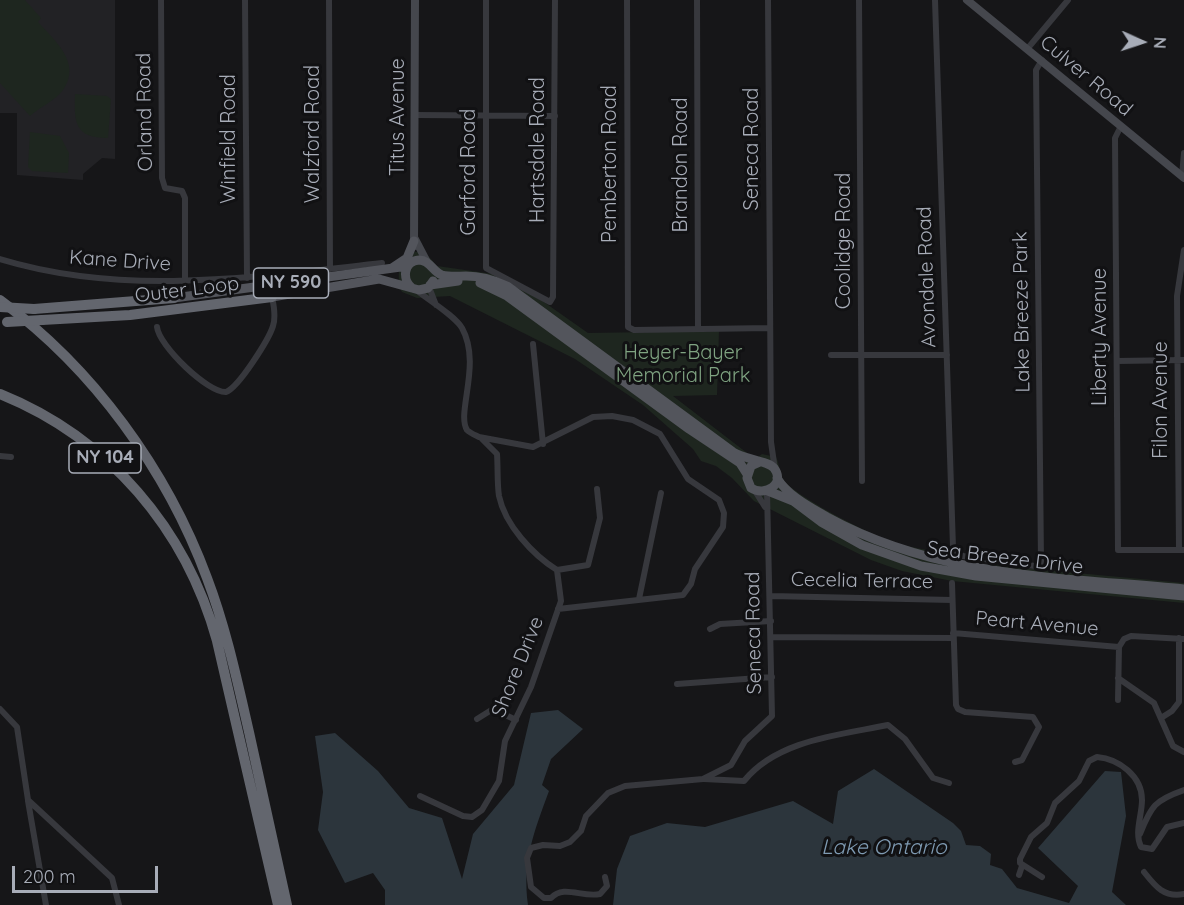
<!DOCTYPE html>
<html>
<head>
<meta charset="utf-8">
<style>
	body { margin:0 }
	#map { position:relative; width:1184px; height:905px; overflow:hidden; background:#161618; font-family:Quicksand,sans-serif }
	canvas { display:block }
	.north { position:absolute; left:1112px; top:12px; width:60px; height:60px; -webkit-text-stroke:4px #111113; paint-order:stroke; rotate:93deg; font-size:16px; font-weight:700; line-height:24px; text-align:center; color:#a8adb8 }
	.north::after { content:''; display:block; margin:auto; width:21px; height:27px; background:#a8adb8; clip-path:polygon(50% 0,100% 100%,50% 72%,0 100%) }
	.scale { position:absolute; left:12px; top:866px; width:146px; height:27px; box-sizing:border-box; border:3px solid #a8adb8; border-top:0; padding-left:8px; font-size:18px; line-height:21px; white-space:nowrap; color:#a8adb8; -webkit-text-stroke:4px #111113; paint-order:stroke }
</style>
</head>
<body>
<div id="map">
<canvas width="1184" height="905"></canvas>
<div class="north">N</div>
<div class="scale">200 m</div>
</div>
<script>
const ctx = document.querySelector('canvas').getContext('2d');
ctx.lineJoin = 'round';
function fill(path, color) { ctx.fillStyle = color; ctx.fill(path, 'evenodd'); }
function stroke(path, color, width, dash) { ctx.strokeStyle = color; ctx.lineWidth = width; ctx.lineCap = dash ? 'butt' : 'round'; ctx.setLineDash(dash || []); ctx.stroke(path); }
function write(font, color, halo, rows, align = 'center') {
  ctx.font = font + ' Quicksand,sans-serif'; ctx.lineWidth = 6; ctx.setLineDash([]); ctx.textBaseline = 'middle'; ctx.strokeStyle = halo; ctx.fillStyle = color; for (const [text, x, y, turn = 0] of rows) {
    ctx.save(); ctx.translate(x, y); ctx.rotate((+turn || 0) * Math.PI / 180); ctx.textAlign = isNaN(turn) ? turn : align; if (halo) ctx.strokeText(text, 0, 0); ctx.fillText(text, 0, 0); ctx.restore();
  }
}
const built = new Path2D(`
	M0,0H115V159L102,158L83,174V180L17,175V113H0Z`);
const green = new Path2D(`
	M0,0H25L41,18L38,22C55,41 82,63 63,90C56,100 40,107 30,116L0,83Z
	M75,94L107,96L111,99L108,138C75,138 74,123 75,94Z
	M30,132L60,136L69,153L68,173L32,171L28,167Z
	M423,250L437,266L493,274L541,300L588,333L719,331L717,395L673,396L751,456L758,457L762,454L776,457C780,464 779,477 786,483C806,502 866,532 892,542C915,550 938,548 959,562L1184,583V603L952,581L902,571L871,560L754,501L732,478L716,466L701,461L693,449L643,405L575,359L450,296L417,298L402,292C397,283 397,260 408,254C412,252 418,252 423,250Z`);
const water = new Path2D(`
	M558,710L583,729L551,759L542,785L549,791C534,832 522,861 528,905H385V890L373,873L345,883L318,830L323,792L315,736L335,733L378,771L409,808L442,818L462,879L473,834L514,785L531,713Z
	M874,769L953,823L961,831L966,845L980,846L991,854L990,865L1002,869L1017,888L1069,903L1078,886L1038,848L1105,771L1121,772L1126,816L1112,892L1126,905H613L617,869L630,836L667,823L705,827L793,801L833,824L838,791Z`);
const minor = new Path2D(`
	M161,0L162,178L165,188L182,191L185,198V281L177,297
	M245,0L247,278
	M329,0L330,269
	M486,0V268L550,302L553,297L555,0
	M627,0L628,327L634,330L770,328
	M697,0L698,329
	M768,0L771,442L775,470
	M859,0L862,481
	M935,0L953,547L955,552L963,556L1035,566L1040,565L1041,561L1036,70L1042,60
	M1028,48L1068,0
	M415,115L555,116
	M1121,126L1115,138L1118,550H1184
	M1182,176L1184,153
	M0,259C125,297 255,277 382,263
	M429,287L436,305
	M415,289C428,300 454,315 462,328C482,364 456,413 467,430C470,433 475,435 479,437L533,447L593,417L612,416L633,420L660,434L688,479L719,500L724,513L723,527L695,569L691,584L683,595L558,609
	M157,327C159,346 208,393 226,392C239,387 269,339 273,326C276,317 274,306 272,297
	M533,344L543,444
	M831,355H947
	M1117,361L1184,360
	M482,439L497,454C498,468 497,483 499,496C505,525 533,555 557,570
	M0,456L11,457
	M755,491L765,507
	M1179,550L1177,296L1184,250
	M557,570L588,565L600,518L597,489
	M952,583L956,705L958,709L965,712L1033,717L1039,727L1022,760L1015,762
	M771,596L952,600
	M639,599L661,493
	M710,629L720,624L771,621
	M953,633L1119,647
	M771,637L953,638
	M1119,647L1124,639L1131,636L1184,639
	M1118,678L1154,703L1173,746L1184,752
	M677,684L772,677
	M1118,700L1119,647
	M0,709L17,727L28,800L112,878L119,905
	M1161,718L1172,711L1179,702V638
	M477,719L493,709L516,720
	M704,779L744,781C777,740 839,735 888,725L905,739L933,778L949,783
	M420,796L463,816L472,817L482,810L499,781L505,741L531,687L561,601L557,570
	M28,801L46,905
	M1140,834C1151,806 1155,800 1184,790
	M1144,872C1155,886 1164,898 1184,894
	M1019,875L1022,866
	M605,877L607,886L600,894C582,898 564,884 551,898H544L531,887L527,858L531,848L543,845L560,846L570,842L581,831L586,816L608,793L625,786L703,779L731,765L745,741L772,716L767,491
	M1042,877L1020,863V859L1031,837L1047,823L1055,803L1079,781L1089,761L1097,757C1119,759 1142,776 1142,800C1142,816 1134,832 1141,847L1152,849L1167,827L1184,823`);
const secondary = new Path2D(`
	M967,0L1184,178
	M415,239L427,262
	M414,246L415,0`);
const primary = new Path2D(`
	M392,268L407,258L414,241
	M480,283L507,296L689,429L740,463L747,474
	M430,285L458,281
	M412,288C402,280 403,261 419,260C430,260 433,272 442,275C450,277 458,276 466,276C480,276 494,280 507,286L733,452C744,459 768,461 774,468C786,484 765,497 751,488L747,478L751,466L760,462
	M272,297L379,279L419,290L428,288L433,281
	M174,298L408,266
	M777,478C788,496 810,507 827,517C938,578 1061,577 1184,589
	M768,491L793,501L821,522L862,545L921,566L976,576L1184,596`);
const motorway = new Path2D(`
	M0,300C93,368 167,470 207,578C226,628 237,680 249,732C262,789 274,847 287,905
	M34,309L174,298
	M42,320L130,315L272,297
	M0,394C109,438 186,529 217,641L278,905`);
const motorwayBridge = new Path2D(`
	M0,307L34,309
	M7,322L42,320`);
const shields = [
	[291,283,75],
	[105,458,72]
];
const shieldNames = [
	["NY 590",291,283],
	["NY 104",105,458]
];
const streetNames = [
	["Culver Road",1086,76,40],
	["Orland Road",145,112,-91],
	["Titus Avenue",398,117,-90],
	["Walzford Road",313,134,-90],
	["Winfield Road",229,139,-90],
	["Seneca Road",752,149,-90],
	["Hartsdale Road",538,150,-90],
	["Pemberton Road",610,164,-90],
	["Brandon Road",681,165,-90],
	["Garford Road",469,172,-90],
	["Coolidge Road",844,241,-90],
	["Kane Drive",120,261,4],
	["Avondale Road",927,277,-92],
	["Outer Loop",187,290,-7],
	["Lake Breeze Park",1022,312,-91],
	["Liberty Avenue",1100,337,-90],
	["Filon Avenue",1161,400,-90],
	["Sea Breeze Drive",1005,558,7],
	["Cecelia Terrace",862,581,1],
	["Peart Avenue",1037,624,5],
	["Seneca Road",754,633,-91],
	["Shore Drive",518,667,-68]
];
const parkNames = [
	["Heyer-Bayer",683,353],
	["Memorial Park",683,376]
];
const waterNames = [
	["Lake Ontario",884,848]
];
fill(built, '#222225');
fill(green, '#1e261f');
fill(water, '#2c353c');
stroke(minor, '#37383d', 6);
stroke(secondary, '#45474d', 8);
stroke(primary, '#53555c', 9);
stroke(motorway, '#63666e', 10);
stroke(motorwayBridge, '#63666e', 10);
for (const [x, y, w] of shields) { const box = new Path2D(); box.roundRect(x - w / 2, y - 15, w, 30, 4.5); ctx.fillStyle = '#111113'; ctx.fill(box); stroke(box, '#a8adb8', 1.5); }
write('bold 18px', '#a8adb8', null, shieldNames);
write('20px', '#a8adb8', '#111113', streetNames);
write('20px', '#7fa381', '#111113', parkNames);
write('italic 21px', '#7f9bb3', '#111113', waterNames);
</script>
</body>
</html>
